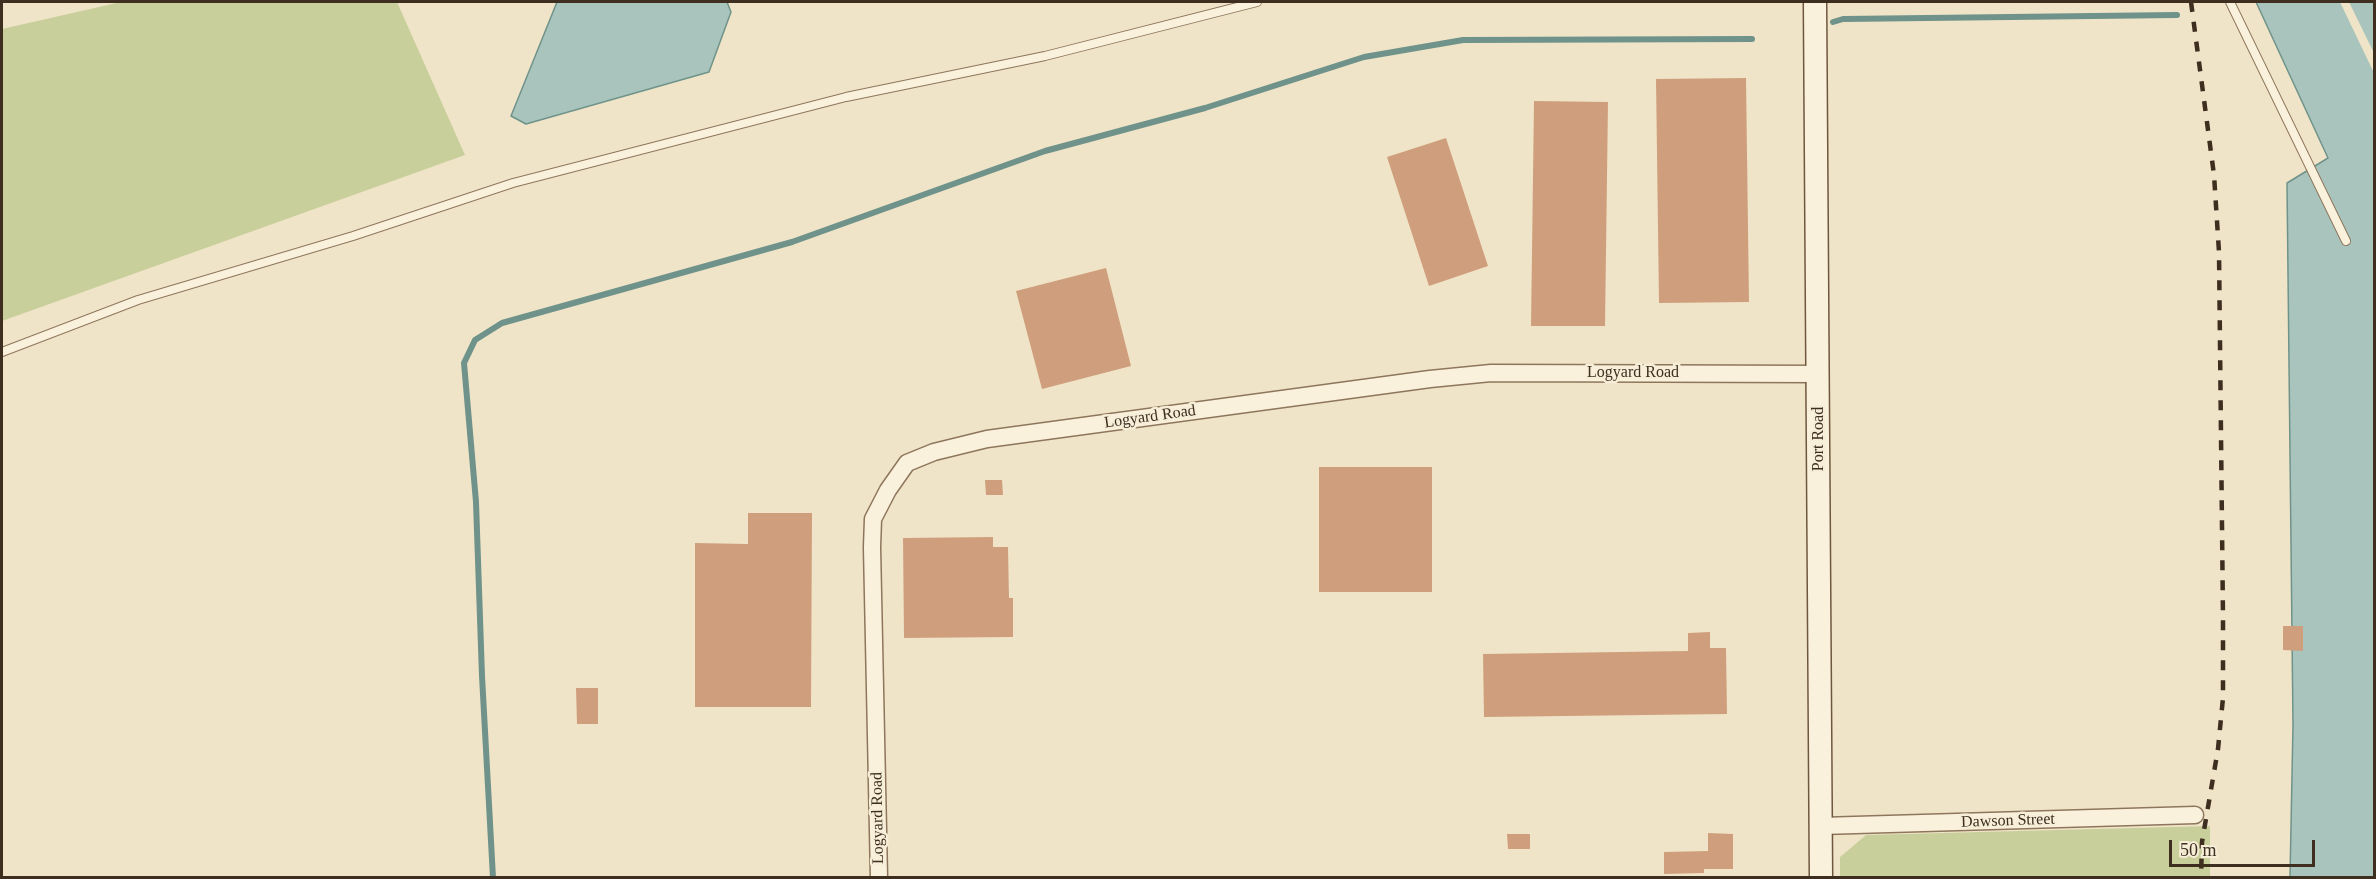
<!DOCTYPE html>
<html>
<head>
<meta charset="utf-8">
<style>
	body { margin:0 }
	#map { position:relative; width:2376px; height:879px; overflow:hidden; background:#f0e4c8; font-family:Georgia,serif }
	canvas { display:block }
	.frame { position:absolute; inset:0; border:3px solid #3d2e20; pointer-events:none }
	.scale { position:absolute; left:2169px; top:840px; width:146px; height:27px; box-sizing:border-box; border:3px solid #3d2e20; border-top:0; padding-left:8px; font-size:18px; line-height:21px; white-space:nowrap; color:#3d2e20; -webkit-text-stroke:4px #f7eed8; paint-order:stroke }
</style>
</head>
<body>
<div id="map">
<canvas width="2376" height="879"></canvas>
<div class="frame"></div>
<div class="scale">50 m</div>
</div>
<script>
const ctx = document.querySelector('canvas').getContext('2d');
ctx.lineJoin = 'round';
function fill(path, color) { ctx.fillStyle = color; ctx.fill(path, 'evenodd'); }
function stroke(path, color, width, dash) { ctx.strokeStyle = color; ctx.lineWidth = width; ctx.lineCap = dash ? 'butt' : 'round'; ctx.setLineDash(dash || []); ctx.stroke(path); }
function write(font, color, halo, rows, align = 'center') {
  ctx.font = font + ' Georgia,serif'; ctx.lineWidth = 5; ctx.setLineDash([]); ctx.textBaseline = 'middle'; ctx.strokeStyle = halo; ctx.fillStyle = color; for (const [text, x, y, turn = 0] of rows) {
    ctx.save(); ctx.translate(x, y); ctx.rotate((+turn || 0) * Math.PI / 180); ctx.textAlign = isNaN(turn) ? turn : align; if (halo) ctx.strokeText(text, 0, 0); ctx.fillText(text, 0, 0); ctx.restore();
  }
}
const green = new Path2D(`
	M121,2H397L465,155L2,321V29Z
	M2210,826V877H1840V857L1866,835Z`);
const water = new Path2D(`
	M557,2H727L731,12L709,72L526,124L511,116Z
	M2256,2H2374V877H2290L2293,725L2287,183L2328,158Z`);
const pier = new Path2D(`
	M2340,2H2349L2374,53V73Z`);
const stream = new Path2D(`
	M1833,22L1843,19L2177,15
	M493,878L482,676L476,502L464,363L475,340L502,323L792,242L1045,151L1205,108L1364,57L1463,40L1752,39`);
const building = new Path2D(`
	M1746,78L1749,302L1659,303L1656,79Z
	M1534,101L1608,102L1605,326H1531Z
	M1446,138L1488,266L1429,286L1387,157Z
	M1106,268L1131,366L1042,389L1016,291Z
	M1319,467H1432V592H1319Z
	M985,480H1002L1003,495H986Z
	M748,513H812L811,707H695V543L748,544Z
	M993,537V547H1008L1009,598H1013V637L904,638L903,538Z
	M2283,626H2303V651L2283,650Z
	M1710,632V648H1726L1727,714L1484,717L1483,654L1688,651V633Z
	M576,688H598V724H577Z
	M1708,833L1733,834V869H1704V873L1664,874V852L1708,851Z
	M1507,834H1530V849H1508Z`);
const service = new Path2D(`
	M2230,2L2346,241
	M2,352L138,300L353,236L513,183L846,97L1045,56L1257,2`);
const minor = new Path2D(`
	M1821,826L2195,815
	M879,878L872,547L873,519L888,490L907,463L934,452L987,439L1430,379L1491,373L1819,374`);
const secondary = new Path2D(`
	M1815,2L1821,878`);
const rail = new Path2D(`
	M2191,2L2214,175L2219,252L2223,618V698L2218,749L2202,842L2201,878`);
const streetNames = [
	["Logyard Road",1633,373],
	["Logyard Road",1150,417,-8],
	["Port Road",1819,439,-90],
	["Logyard Road",878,818,-91],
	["Dawson Street",2008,821,-2]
];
fill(green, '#c9cf9b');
fill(water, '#a9c4bc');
stroke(water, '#6f938a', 1.5);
fill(pier, '#f0e4c8');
stroke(stream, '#6f938a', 6);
fill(building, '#cf9f7d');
stroke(service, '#8d765c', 10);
stroke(minor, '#8d765c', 19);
stroke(secondary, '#6f573f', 25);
stroke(service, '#faf1dc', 8);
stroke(minor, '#faf1dc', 16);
stroke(secondary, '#faf1dc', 22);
stroke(rail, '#3d2e20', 4.5, [10, 10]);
write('16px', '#3d2e20', '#f7eed8', streetNames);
</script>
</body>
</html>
